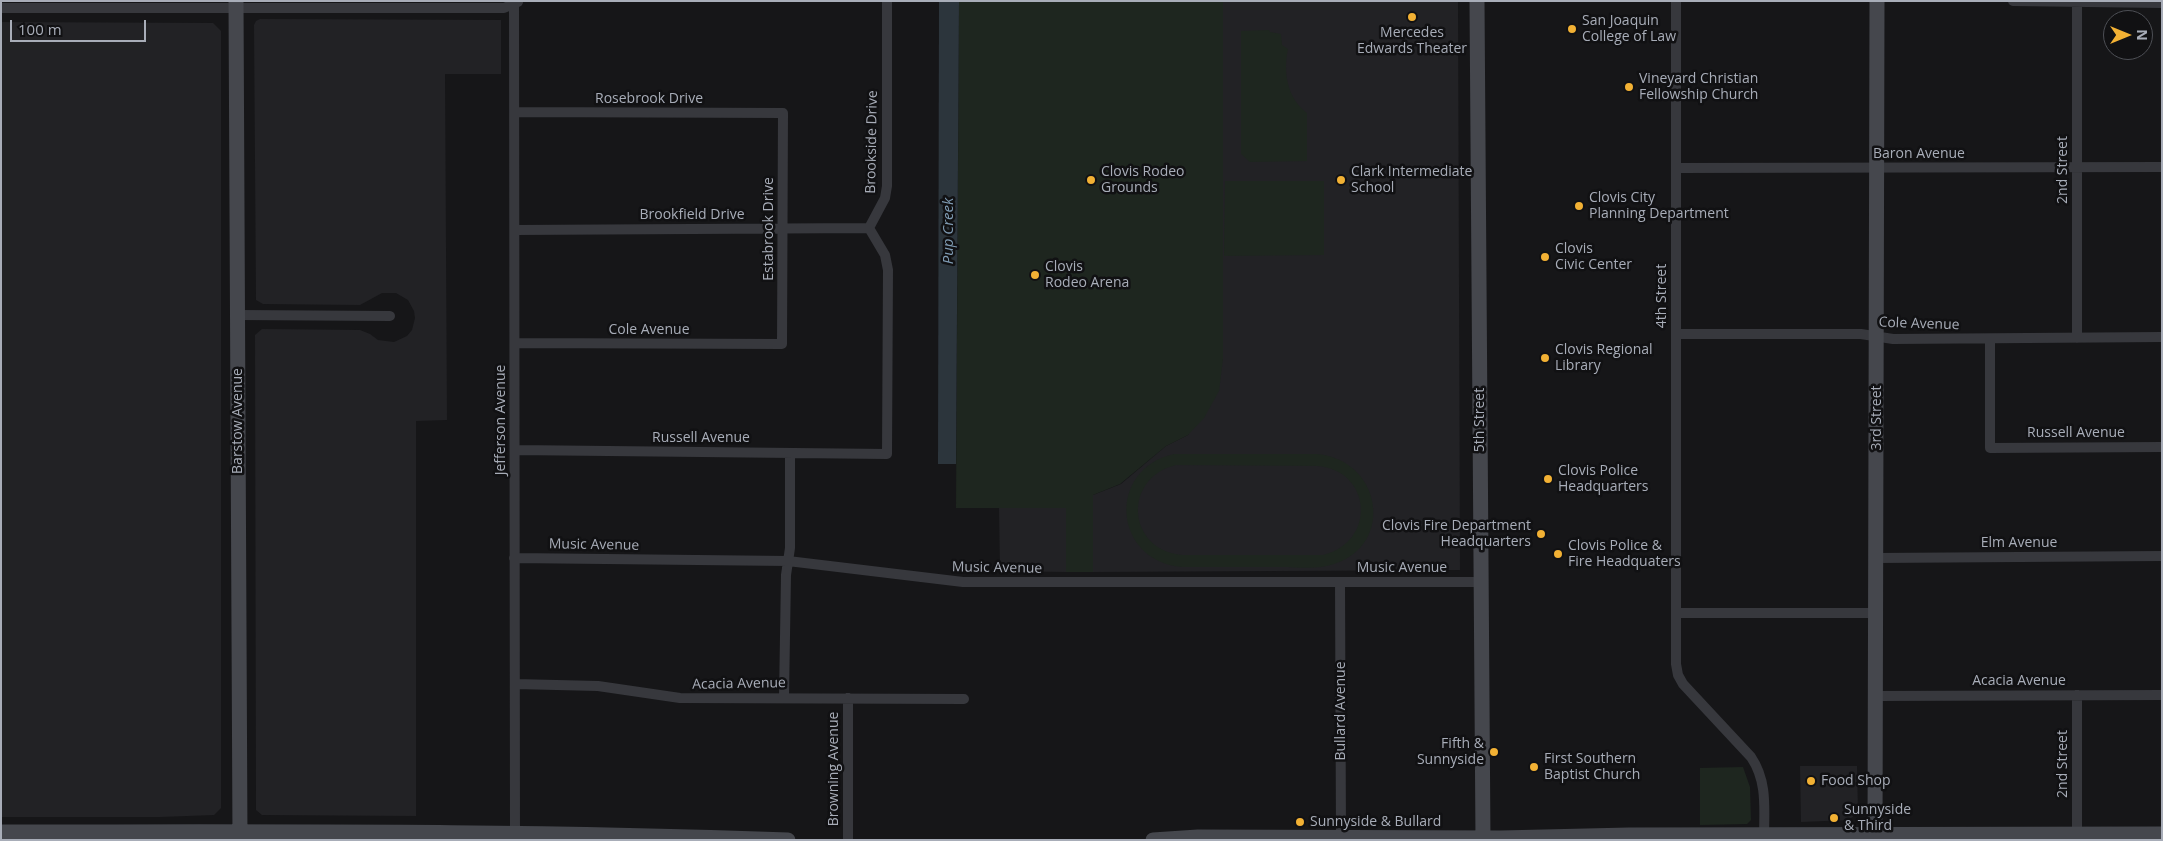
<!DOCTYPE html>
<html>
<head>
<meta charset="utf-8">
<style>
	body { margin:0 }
	#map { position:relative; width:2163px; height:841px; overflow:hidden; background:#161618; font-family:"Open Sans",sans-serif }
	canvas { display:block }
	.frame { position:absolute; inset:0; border:2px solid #a8adb8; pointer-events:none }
	.north { position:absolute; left:2103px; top:10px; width:50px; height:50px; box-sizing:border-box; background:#111113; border:1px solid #4d4f55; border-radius:50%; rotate:90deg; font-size:14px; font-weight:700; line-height:20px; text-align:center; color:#a8adb8 }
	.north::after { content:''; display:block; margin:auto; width:18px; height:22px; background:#f2b134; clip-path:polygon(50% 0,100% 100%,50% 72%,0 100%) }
	.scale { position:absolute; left:10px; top:20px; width:136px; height:22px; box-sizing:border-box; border:2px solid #a8adb8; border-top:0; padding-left:6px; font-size:15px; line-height:18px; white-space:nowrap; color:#a8adb8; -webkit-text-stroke:4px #111113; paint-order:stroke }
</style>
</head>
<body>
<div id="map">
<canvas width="2163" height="841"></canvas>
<div class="frame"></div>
<div class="north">N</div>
<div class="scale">100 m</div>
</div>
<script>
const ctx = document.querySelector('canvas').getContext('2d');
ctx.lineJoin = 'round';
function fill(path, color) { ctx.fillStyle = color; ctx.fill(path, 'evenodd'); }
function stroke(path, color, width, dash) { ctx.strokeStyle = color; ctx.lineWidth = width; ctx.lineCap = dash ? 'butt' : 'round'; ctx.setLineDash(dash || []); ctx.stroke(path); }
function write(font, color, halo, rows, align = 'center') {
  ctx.font = font + ' "Open Sans",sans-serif'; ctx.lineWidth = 5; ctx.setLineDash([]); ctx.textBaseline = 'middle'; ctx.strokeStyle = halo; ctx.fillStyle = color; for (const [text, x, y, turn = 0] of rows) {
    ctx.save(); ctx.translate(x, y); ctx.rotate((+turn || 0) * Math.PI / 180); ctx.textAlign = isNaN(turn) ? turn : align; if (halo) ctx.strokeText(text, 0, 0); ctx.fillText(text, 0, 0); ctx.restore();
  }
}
const built = new Path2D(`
	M1223,1H1458L1460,570L1093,572V495L1121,484L1166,446L1188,435L1223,359Z
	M260,19L501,20V74H445L447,420L416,421V816L262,815L256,810L255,335L262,329L360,330L370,334L378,340L394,342L407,336L412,330L415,318L414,311L408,300L396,293H382L360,305L263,304L256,300L254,25L256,21Z
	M1,22L213,23L221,31V808L214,815L160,817H1Z
	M999,508H1067L1066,572L1000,571Z
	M1800,766H1857L1858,812L1849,820L1801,822Z`);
const green = new Path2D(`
	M959,1H1223V359L1219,391L1204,418L1188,435L1166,446L1120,484L1093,495V572H1066V508H956Z
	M1269,30L1270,32L1281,34L1282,45L1288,49C1283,72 1287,98 1307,113V161L1250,162L1241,154V31Z
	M1225,181H1324V255L1224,256Z
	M1174,454H1317C1382,460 1395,545 1334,564C1318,570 1298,567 1281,567C1248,567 1215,567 1182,567C1113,561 1106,469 1174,454ZM1176,465L1317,466C1372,470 1377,542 1323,555H1182C1127,550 1122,478 1176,465Z
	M1743,767L1750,787L1751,820L1747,824L1700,825V768Z`);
const water = new Path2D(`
	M939,1H959L956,464H938Z`);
const street = new Path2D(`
	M514,1L515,838
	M1676,1V664L1678,675L1683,684L1751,757C1768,782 1764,810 1764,839
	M2013,1L2162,3
	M1,8H504L518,2
	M515,112L783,113L782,344L515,343
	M1676,168L2162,167
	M515,230L869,228
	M238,315L390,316
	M1676,334H1861L1893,339L2162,337
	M2077,338V2
	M1990,339V448L2162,447
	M515,450L887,454L888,270L885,255L869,228L885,198L887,186V1
	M514,558L788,561L963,582H1482
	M1877,558L2162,556
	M1340,582L1341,840
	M1676,613H1877
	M515,684L598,686L680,698L964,699
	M1877,696L2162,695
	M784,697L786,575L790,548V453
	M848,698V840
	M2077,833V695`);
const secondary = new Path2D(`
	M236,1L240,840
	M1477,1L1483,840
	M1,832C264,832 526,830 788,840
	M1153,840L1198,837L1501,838L1629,835L2162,834
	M1875,840L1877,1`);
const markers = [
	[1412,17,5,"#f2b134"],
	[1572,29,5,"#f2b134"],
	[1629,87,5,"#f2b134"],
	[1091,180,5,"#f2b134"],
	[1341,180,5,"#f2b134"],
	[1579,206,5,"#f2b134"],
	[1545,257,5,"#f2b134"],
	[1035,275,5,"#f2b134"],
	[1545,358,5,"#f2b134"],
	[1548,479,5,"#f2b134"],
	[1541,534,5,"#f2b134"],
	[1558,554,5,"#f2b134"],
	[1494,752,5,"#f2b134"],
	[1534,767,5,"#f2b134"],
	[1811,781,5,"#f2b134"],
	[1834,818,5,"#f2b134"],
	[1300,822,5,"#f2b134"]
];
const poiNames = [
	["San Joaquin",1582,21],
	["College of Law",1582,37],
	["Mercedes",1412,33,"center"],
	["Edwards Theater",1412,49,"center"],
	["Vineyard Christian",1639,79],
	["Fellowship Church",1639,95],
	["Clovis Rodeo",1101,172],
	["Grounds",1101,188],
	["Clark Intermediate",1351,172],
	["School",1351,188],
	["Clovis City",1589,198],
	["Planning Department",1589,214],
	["Clovis",1555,249],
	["Civic Center",1555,265],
	["Clovis",1045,267],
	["Rodeo Arena",1045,283],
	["Clovis Regional",1555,350],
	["Library",1555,366],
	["Clovis Police",1558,471],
	["Headquarters",1558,487],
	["Clovis Fire Department",1531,526,"right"],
	["Headquarters",1531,542,"right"],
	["Clovis Police &",1568,546],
	["Fire Headquaters",1568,562],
	["Fifth &",1484,744,"right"],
	["Sunnyside",1484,760,"right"],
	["First Southern",1544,759],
	["Baptist Church",1544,775],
	["Food Shop",1821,781],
	["Sunnyside",1844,810],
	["& Third",1844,826],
	["Sunnyside & Bullard",1310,822]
];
const streetNames = [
	["Rosebrook Drive",649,99],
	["Brookside Drive",872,142,-89],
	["Baron Avenue",1919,154],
	["2nd Street",2063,170,-90],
	["Brookfield Drive",692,215],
	["Estabrook Drive",769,229,-90],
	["4th Street",1662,296,-90],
	["Cole Avenue",1919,324,2],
	["Cole Avenue",649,330],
	["3rd Street",1877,418,-90],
	["Jefferson Avenue",501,420,-90],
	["5th Street",1480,420,-90],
	["Barstow Avenue",238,421,-90],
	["Russell Avenue",2076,433],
	["Russell Avenue",701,438],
	["Elm Avenue",2019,543],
	["Music Avenue",594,545,1],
	["Music Avenue",997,568,1],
	["Music Avenue",1402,568],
	["Acacia Avenue",2019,681],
	["Acacia Avenue",739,684,-1],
	["Bullard Avenue",1341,711,-90],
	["2nd Street",2063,764,-90],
	["Browning Avenue",834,769,-90]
];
const waterNames = [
	["Pup Creek",949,231,-90]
];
fill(built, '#222225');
fill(green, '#1e261f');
fill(water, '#2c353c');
stroke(street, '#37383d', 10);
stroke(secondary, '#45474d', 15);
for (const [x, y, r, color] of markers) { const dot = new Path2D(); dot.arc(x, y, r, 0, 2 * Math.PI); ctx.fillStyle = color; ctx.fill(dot); stroke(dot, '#111113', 2); }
write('14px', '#a8adb8', '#111113', poiNames, 'left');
write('14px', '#a8adb8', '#111113', streetNames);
write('italic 15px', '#7f9bb3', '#111113', waterNames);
</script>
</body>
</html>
